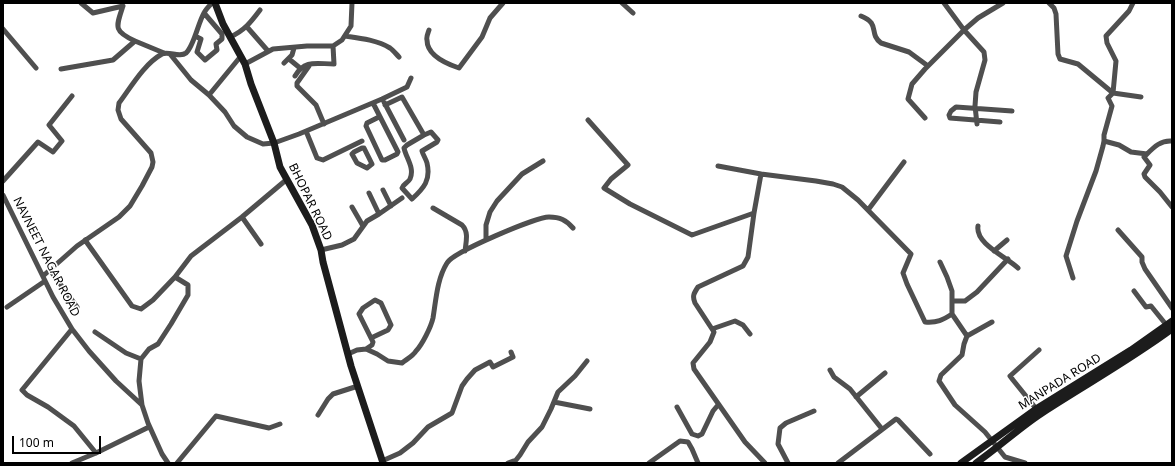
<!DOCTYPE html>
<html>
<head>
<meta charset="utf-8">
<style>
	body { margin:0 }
	#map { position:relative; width:1175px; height:466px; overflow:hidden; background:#fff; font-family:"Noto Sans",sans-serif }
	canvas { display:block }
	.frame { position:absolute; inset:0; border:4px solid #000; pointer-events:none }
	.scale { position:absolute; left:12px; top:436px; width:89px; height:18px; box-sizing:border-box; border:2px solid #000; border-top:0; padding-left:5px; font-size:12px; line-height:14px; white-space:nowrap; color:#000; -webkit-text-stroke:3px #fff; paint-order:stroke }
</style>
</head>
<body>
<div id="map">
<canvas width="1175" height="466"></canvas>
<div class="frame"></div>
<div class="scale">100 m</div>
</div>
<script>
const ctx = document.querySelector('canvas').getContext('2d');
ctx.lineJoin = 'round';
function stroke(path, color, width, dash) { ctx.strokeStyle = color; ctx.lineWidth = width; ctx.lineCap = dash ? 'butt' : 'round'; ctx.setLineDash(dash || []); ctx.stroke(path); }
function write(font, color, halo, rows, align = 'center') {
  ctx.font = font + ' "Noto Sans",sans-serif'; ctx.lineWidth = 3; ctx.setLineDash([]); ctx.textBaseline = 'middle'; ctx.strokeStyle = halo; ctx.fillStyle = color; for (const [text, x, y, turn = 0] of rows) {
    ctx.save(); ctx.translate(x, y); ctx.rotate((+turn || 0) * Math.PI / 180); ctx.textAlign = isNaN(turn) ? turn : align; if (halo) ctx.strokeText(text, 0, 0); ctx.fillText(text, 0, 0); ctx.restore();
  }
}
const street = new Path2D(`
	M81,3L93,13L123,6
	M622,3L633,13
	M944,3L964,30L978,18L1003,3
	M1049,3L1054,8L1056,14L1058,54L1060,59L1078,64L1113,93
	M123,6C116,27 113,31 135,41
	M861,16C881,24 868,33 881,43L909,52L928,66
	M247,27L268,51
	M3,29L36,68
	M429,30C428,33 426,37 427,40C427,56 447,64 459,68L482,37L490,18L503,3
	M195,36L201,39L197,52L205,60L217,50L216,44L222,39V34L204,13
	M345,36C359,38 377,40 390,48C393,50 396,54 399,57
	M230,37C244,31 251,22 260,10
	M170,54L191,80L209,95L225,112L234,126L247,137L263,144L274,143L299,134L382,99L407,87L411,78
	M289,59L300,68
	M284,63L292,55L294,48
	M245,64L273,49L307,46H333L342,40L351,26L352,3
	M309,66L297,83V86L316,105L324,124
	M61,69L113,60L135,41L164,53
	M295,76C305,59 317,64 334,64L333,46
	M1113,93L1116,61L1107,43L1106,36L1129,11L1133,3
	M209,95L241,56
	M384,102L404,140
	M373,103L398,152L397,154L385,160H382L366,126L367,123L379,117
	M385,105L402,97L424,135L431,132L438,140L437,142L422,151C423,155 426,159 427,163C431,180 424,188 412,199L402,188C403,184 408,183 410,179C415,168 406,158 404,148L407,145L424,135
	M925,118L908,99L912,84L925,69L964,30L984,52L985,60L976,92L975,106L977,124
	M588,120L628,165L611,179L604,188L630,204L692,235L754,213
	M1000,122L950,118L949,115L951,111L956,107L1012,111
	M306,131L317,158L323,160L362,141
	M1104,141L1119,145L1131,152L1147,154C1154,147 1161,140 1172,141
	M362,148H364L372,164L367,168L357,163L352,154L354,152Z
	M1147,154L1144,157L1150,165L1144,174L1145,177L1160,192L1172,207
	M718,166L761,174
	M3,181L38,142L53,152L62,141L49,125L72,96
	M383,190L391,206
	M369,193L379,214
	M3,195L53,297L72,329L89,351L116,381L142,405L148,423L162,454L168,463
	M352,207L363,226
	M433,208L462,225C469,232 466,242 465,251
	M868,210L904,162
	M242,217L261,244
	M978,226C975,244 1007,257 1018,268
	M1118,230L1142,257V262L1145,269L1172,308
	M85,240L132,306L141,309L153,300L175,277L188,285V295L171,324L158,344L149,349L141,359L139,381L142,405
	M486,240V225L490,212L497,201L522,174L543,161
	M321,250L342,245L354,239L367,221L379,214L402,198
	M994,251L1007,240
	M940,262L947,277L952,291V314L967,336L964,344L962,355L941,375L939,381L955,405L985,432L1005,457L1025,463
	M50,270L77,307
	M43,276L77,246L119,217L130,206L142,186L152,167L153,162L151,153L121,119L118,110L119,103C131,87 144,64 162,54C169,51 180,58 186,53C194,46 198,23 204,13C206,9 209,6 212,3
	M175,277L191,256L242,217L286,180
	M1073,278L1066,256L1077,221L1096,171L1103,146L1104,141V135L1112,106L1108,98L1113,93L1141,97
	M1134,291L1146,307L1151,306L1168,327
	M952,301H965L977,292L1008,259
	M7,307L45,281
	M72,329L22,390L27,395L48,407L74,426L96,453
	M712,329L735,321L743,325L750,334
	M95,332L126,353L141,359
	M967,336L992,322
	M366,349L372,345L373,342L359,314L363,308L375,300L381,303L391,325L388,330L371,338
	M348,354L357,350L366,349L377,354L388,361L402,363C407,359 413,356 416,351C422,345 431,327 433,318C436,300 437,279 447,263C453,252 536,217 549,217C560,217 566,220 573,228
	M830,370L834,377L850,389L882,429
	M856,397L885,373
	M554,402L590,409
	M677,407L692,434L698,436L702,434L713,411L718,405
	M1038,411L1013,380L1010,376L1039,350
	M318,415L328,399L333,394L358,386
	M382,461L400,453L413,443L428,427L452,413L462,386L467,379L475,370L490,362L493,367L513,357L511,352
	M72,463L96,453L149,427
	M177,463L216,416L269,428L280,424
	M508,463L516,460L520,455L528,442L542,427L551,409L558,392L575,376L587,361
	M649,463L680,441L688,442L692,449L698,463
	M765,463L745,442L694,369L693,363L710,342L714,332L695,303C692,296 694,293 698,287L743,266L748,257L754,213L761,174L816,181L833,184L842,187L858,200L911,254L903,273L907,284L925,322C937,323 943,320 952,314
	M788,463L778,444L780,428L786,423L814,411
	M838,463L896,419L898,420L930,454`);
const secondary = new Path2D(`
	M215,3L223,24L245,64L251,84L274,143L280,167L312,225L321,250L323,262L351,366L383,463
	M961,463L1036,409L1131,350L1172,321
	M976,463C999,447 1019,428 1042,413C1085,385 1130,360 1172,329`);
const streetNames = [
	["BHOPAR ROAD",310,202,64],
	["NAVNEET NAGAR ROAD",46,257,63],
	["MANPADA ROAD",1060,382,-32]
];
stroke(street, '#4f4f4f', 5);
stroke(secondary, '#1c1c1c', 7);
write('12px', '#000', '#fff', streetNames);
</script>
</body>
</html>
